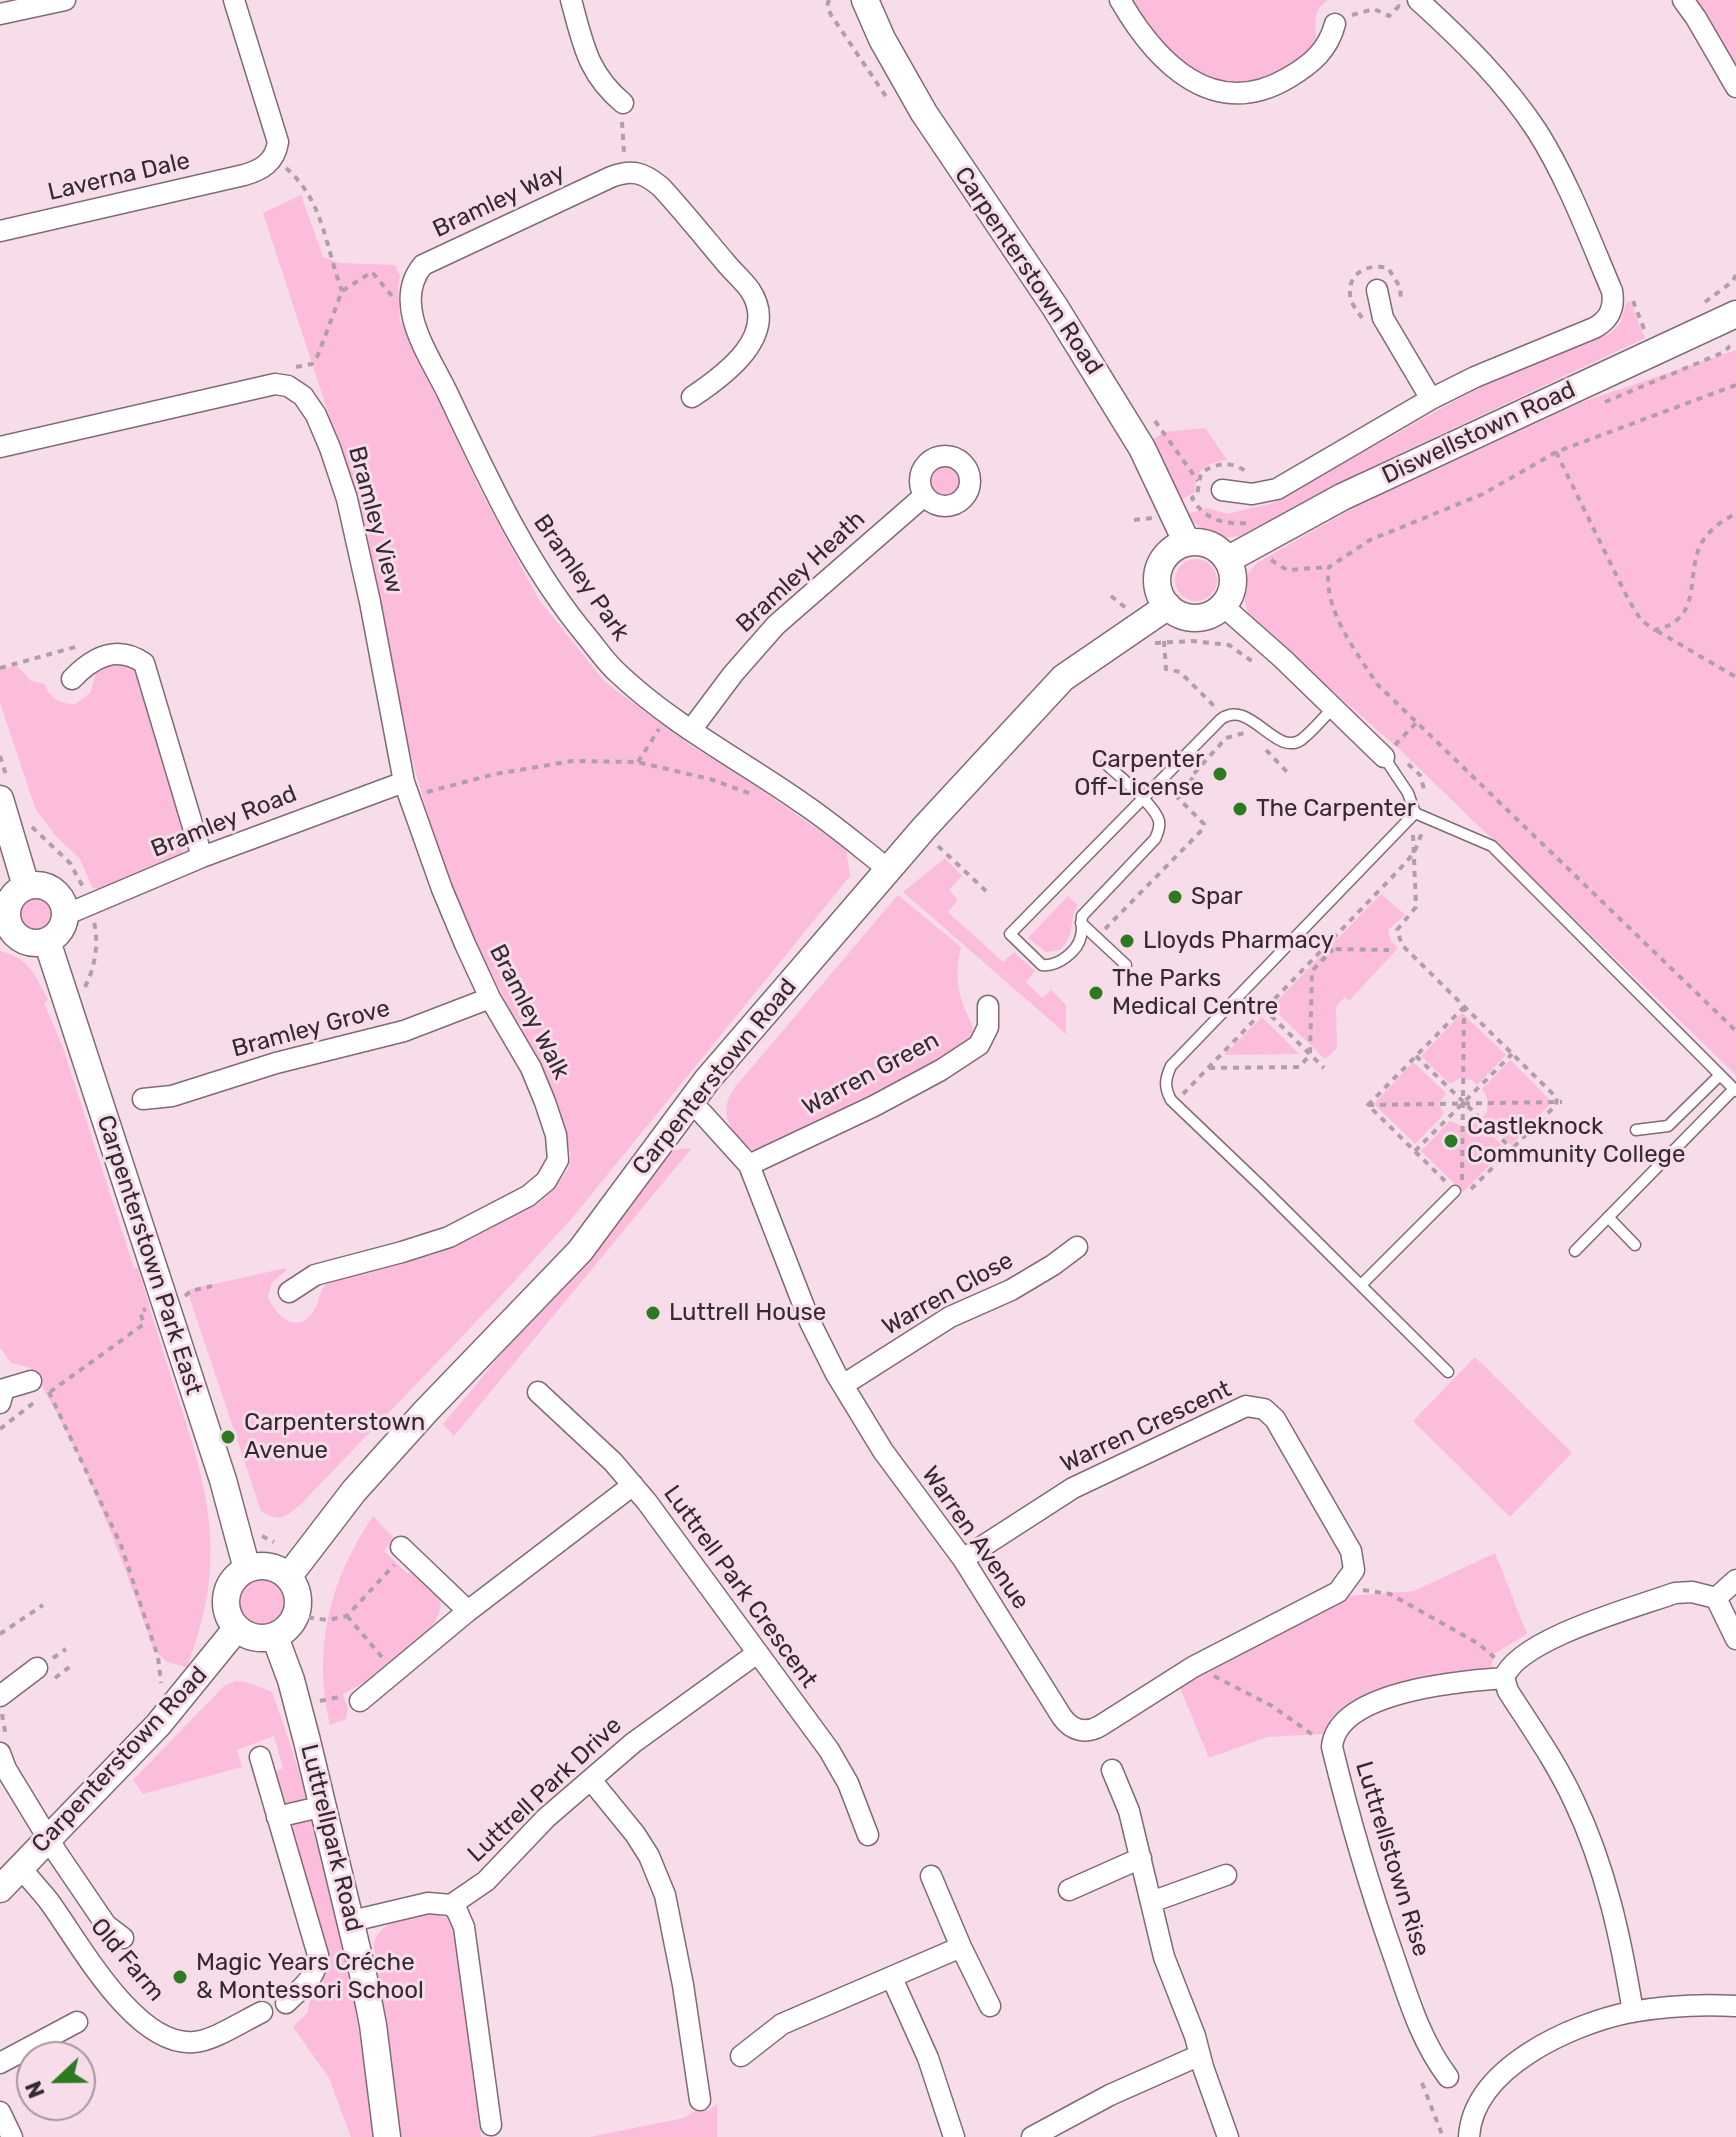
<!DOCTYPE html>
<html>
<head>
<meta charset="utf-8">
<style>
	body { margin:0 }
	#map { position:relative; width:1736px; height:2137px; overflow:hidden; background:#f6dde9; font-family:Rubik,sans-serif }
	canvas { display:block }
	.north { position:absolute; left:16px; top:2041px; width:80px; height:80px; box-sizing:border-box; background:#f6dde9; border:2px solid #a8959f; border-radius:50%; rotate:248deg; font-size:22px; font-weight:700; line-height:32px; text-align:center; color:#342a2f }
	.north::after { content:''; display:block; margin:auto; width:28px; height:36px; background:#2d7a22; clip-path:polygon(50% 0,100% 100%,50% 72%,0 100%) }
</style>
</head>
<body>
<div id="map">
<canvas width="1736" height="2137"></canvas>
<div class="north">N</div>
</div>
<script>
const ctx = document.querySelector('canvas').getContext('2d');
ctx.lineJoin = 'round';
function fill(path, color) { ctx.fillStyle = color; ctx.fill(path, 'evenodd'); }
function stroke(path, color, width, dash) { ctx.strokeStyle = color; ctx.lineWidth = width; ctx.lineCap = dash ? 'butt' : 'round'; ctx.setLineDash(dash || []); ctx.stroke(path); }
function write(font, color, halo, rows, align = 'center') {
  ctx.font = font + ' Rubik,sans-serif'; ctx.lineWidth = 6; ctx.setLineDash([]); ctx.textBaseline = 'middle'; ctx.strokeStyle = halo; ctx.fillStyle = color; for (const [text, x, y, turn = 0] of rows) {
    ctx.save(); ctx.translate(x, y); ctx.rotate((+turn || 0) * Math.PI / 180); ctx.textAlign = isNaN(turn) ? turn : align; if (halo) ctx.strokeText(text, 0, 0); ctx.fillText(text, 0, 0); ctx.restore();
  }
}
const green = new Path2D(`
	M1129,0H1328C1303,17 1326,37 1309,54C1297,66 1275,76 1260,80C1253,82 1243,86 1236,86C1186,84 1155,36 1129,0Z
	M1692,0H1736V66L1733,63Z
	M301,195L323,257L340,263L395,265L400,276L398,288L400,320L482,493L539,600L605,682L693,747L738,774L846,849L850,876L573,1217L497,1300L300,1505C285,1518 279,1522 261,1511L187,1290L286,1268V1271L272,1282L268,1297C277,1318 299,1336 315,1309C321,1299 318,1290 329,1282L432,1255L471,1239L538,1203L551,1192L568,1169L571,1156L555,1098L465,921L437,847L401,721L363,520L263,213Z
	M1630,301L1645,338L1363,471L1247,533C1222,543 1203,535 1187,514L1209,508L1227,514L1273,503L1474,390L1507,374L1611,333L1621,322L1626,303Z
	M1736,350V1075L1398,748L1322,682L1248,614L1242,587L1249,572L1257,563L1353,508L1582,402Z
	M1205,428L1227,460C1206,463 1195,469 1195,492L1180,501L1152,440L1164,432Z
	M932 481a14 14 0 1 1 28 0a14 14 0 1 1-28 0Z
	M1175 580a21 21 0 1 1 42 0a21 21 0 1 1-42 0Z
	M119,662L133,667L138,673L188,842L185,850L175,859L98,889L92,887L80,859L56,836L36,810L0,703V670L16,665L31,681L45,684C49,699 61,704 75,704L90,693L98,667Z
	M945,858L962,876L949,890L958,900L948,912L1003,962L1014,952L1035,971L1026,982L1042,998L1051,990L1066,1005V1034L903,892Z
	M1381,894L1405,915L1388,930L1391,941L1398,948L1349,1001L1345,997L1336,1006L1337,1048L1325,1059L1271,1007Z
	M898,895L961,947C956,968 956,986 964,1007C967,1016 976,1027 972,1036C961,1060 789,1135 756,1151C739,1144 723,1123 727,1104C728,1099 732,1092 735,1087Z
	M1068,896L1078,905C1067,922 1078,931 1060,950L1046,952L1028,938Z
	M17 915a19 19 0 1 1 38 0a19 19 0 1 1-38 0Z
	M0,951C30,958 35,975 48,1000L44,1003L62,1045L134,1268H138C150,1307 161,1347 174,1386C209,1491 229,1558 187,1667L167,1662L154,1650C120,1554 85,1455 31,1368L11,1363L0,1348Z
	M1462,1013L1506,1055L1477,1085L1472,1080L1460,1078L1450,1084L1421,1056Z
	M1262,1017L1299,1054L1224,1055Z
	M1510,1060L1552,1102L1511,1145L1483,1117L1487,1112V1098L1482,1089Z
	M1413,1062L1446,1093L1439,1104L1444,1114L1415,1144L1374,1104Z
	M1450,1121L1465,1127L1478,1122L1506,1149L1463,1192L1421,1151Z
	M692,1148L454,1436L443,1424L672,1150Z
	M1475,1357L1572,1453L1510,1517L1413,1421Z
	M373,1516L393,1537L384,1551L407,1573L415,1572C422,1578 432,1585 437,1593C456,1620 394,1662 376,1678L369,1680L343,1694L348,1709L346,1719L330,1725C312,1649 330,1579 373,1516Z
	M1495,1553L1527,1634L1494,1654L1491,1667C1451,1671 1333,1685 1324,1734L1267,1737L1209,1758L1178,1683L1348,1596L1414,1591Z
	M239 1603a23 23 0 1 1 46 0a23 23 0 1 1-46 0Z
	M236,1681L249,1683L272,1692C325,1837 356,1983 373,2137H351L329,2078L293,2027L308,2012C310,1991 320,1980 326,1959L273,1772L283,1768L274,1736L237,1750L242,1767L143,1794L133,1780L224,1686Z
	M433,1914L449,1918L455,1929L482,2105L477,2109L481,2137H401L374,1945C378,1919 412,1918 433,1914Z
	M717,2104V2137H590L684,2118L695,2111L706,2109L708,2111Z`);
const path = new Path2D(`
	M829,0L827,6L831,15L889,101
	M1352,15L1374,9L1389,16L1399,6L1400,7
	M622,122L624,153
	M286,168C324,201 325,246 342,291
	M1633,301L1646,334
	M1705,302L1732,282L1736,275
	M1362,318C1357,310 1350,303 1350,294C1348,272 1370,263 1388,268L1400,287L1401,300
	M296,367L312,364L318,355L342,291L372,272L392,296
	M1736,385L1556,452L1483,494L1370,540L1329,567C1322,608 1355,650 1377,684L1736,1031
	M1605,402L1724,352L1730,346
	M1155,421L1198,481
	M1556,452L1628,599L1641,620L1655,630C1702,619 1686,582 1699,548C1705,533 1723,519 1736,514
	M1134,520L1152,518
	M1246,523C1223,525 1203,518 1192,498L1197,495L1201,473C1217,462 1231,461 1247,472
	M1271,560L1287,570L1329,567
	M1111,596L1126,608
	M1657,631L1736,677
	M1164,641L1166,669L1180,672L1214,706
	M1155,643L1192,641L1229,645L1256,664
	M0,668L79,646
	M1395,745L1416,723
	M1266,750L1289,774
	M0,756L7,778
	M638,762L659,729
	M1408,764L1420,775L1424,789
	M427,792L495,774L572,761L637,762L710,779L754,795
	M32,827L70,863L83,887
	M1413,835L1416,907L1397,930L1402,945L1557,1098L1556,1105L1468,1192
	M938,846L986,891
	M1105,929L1202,830L1204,824L1178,798L1194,781L1190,778L1226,738L1244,733
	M1316,936L1333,949L1389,950
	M85,987C95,968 99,943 94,922
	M1254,999L1324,1068
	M1416,1056L1512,1149
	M1209,1068L1299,1067L1310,1055L1312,971L1333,949
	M1183,1094L1397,872L1414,853L1423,830
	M1368,1105L1562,1102
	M1415,1151L1512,1054
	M1462,1180L1464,1009
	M1445,1181L1368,1105L1464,1007
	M185,1296L191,1291L212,1286
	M49,1392L121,1545L158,1657L161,1683
	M50,1392L144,1324L140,1312L146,1309
	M0,1429L36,1401
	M262,1536L274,1542
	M1363,1590L1390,1594L1479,1644L1495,1658
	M296,1616L328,1620L347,1616L394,1565
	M347,1616L382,1657
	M0,1634L43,1605
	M53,1658L66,1649
	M1214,1676L1272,1706L1316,1737
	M55,1678L72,1665
	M320,1701L343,1696
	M2,1714L6,1737
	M1422,2083L1443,2137`);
const service = new Path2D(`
	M1384,757L1408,793L1415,813L1171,1066C1165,1079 1164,1087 1171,1100L1262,1187L1448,1372
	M1106,764C1119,776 1155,805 1159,821C1160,827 1158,833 1155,839L1082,916C1081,923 1083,929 1081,936C1078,951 1058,967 1042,965L1010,934L1221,719C1250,698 1275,757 1301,740C1312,732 1323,718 1333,708
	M1415,813L1492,846L1736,1091
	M1081,923L1126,965
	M1636,1130L1668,1126L1720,1075
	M1608,1217L1635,1245
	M1575,1251L1734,1089
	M1361,1285L1455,1191`);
const minor = new Path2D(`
	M571,0C583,43 587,73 623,103
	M1120,0C1156,62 1213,122 1288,78C1312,64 1328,50 1335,24
	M1683,0L1696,18L1736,87
	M0,14L65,0
	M0,231L244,175C262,170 275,162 278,142L234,0
	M1377,290L1383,318L1431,399
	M692,397C725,375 780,335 750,290C743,280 733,272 725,262C704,237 683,211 661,187C643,172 632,169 611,177L423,265C391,303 429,355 447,392C488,478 526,564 588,638C598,650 607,664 619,674C674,726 741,760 802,803C832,823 860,847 888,869
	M0,447L275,384L288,386L303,396L316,415L330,448L347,499L370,602L404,782L442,889L465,944L490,998L531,1068L545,1102L556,1135L558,1160L546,1181L528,1196L449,1237L402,1252L315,1275L289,1292
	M920 481a25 25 0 1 1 50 0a25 25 0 1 1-50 0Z
	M1222,490L1252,494L1277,489L1431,399L1475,377L1594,328C1609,320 1615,308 1612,291C1589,237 1568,180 1537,131C1504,81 1462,40 1418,0
	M1223,606L1283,659L1384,757
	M72,679C92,658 116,644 144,663L202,857
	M691,730L733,674L776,625L924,496
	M65,915L202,857L404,782
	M0,925L8,923
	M143,1099L172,1096L276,1063L404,1031L490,998
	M689,1103L702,1113L749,1165L810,1322L836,1374L883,1451L963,1559L1062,1717C1072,1731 1086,1734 1100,1726L1193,1667L1338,1592L1354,1570L1351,1551L1275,1419L1264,1409L1246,1406L1073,1488L963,1559
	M749,1165L874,1106L941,1070L979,1045L988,1027V1006
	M843,1385L950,1317L1011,1290L1053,1265L1077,1247
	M538,1392L613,1462L647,1502L829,1750L848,1783L868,1835
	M0,1403L4,1389L31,1381
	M401,1547L468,1611
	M1716,1598L1736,1580
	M0,1696L37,1668
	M360,1701L468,1611L633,1485
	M0,1753L6,1769L57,1853L106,1925L123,1938
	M260,1757L318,1955C317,1978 301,1988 286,2003
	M1112,1770L1129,1811L1164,1957L1195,2036L1203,2067L1228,2137
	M591,1780L635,1834L649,1856L665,1895L683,1985L700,2100
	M277,1817L324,1806
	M20,1867C29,1878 39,1889 48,1900C78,1940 135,2048 194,2042C213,2041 243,2021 262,2012
	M931,1876L961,1947L990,2006
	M1069,1890L1141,1858
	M1151,1902L1226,1875
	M451,1905L457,1911L464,1927L491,2125
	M352,1921L428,1903L451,1905L486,1881L546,1818L633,1743L756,1654
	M892,1978L928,2058L954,2137
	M1633,2012C1621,1939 1606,1868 1574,1801C1556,1762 1531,1727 1508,1691L1504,1678C1518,1639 1636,1607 1675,1593L1692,1592L1716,1598L1736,1639
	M741,2056L782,2024L961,1947
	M0,2063L77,2022
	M1448,2077C1420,2040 1408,1997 1393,1954C1369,1886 1349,1817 1332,1747C1337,1691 1461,1681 1504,1678
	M0,2112L12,2137
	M1032,2137L1110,2095L1200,2055
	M1469,2137C1473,2068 1571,2024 1631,2012C1665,2006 1701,2004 1736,2006`);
const tertiary = new Path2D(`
	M865,0L882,39L924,113L1055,307L1142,448L1187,543
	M1157 580a38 38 0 1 1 76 0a38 38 0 1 1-76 0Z
	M1227,560L1342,497L1736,314
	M0,799L26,886
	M7 914a29 29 0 1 1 58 0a29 29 0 1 1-58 0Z
	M47,941L223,1480L247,1569
	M226 1602a36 36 0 1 1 72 0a36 36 0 1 1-72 0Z
	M288,1577L354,1491L426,1411L580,1251L707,1080L925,827L1063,678L1168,606
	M275,1637L291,1680L307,1741L363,1974L373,2025L387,2137
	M0,1889L158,1725L237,1628`);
const markers = [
	[1220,774,8,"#2d7a22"],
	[1240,809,8,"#2d7a22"],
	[1175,897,8,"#2d7a22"],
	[1127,941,8,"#2d7a22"],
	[1096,993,8,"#2d7a22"],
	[1451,1141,8,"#2d7a22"],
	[653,1313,8,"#2d7a22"],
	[228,1437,8,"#2d7a22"],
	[180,1977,8,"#2d7a22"]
];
const streetNames = [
	["Laverna Dale",119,177,-13],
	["Bramley Way",499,201,-25],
	["Carpenterstown Road",1028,271,56],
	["Diswellstown Road",1479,433,-25],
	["Bramley View",375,520,75],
	["Bramley Heath",801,572,-43],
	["Bramley Park",581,578,55],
	["Bramley Road",224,822,-22],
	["Bramley Walk",529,1012,63],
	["Bramley Grove",311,1029,-15],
	["Warren Green",871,1074,-28],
	["Carpenterstown Road",715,1077,-51],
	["Carpenterstown Park East",149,1255,72],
	["Warren Close",948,1294,-29],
	["Warren Crescent",1146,1427,-25],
	["Warren Avenue",975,1538,55],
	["Luttrell Park Crescent",740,1587,54],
	["Carpenterstown Road",120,1760,-47],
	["Luttrell Park Drive",545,1790,-43],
	["Luttrellpark Road",331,1838,76],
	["Luttrellstown Rise",1392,1859,73],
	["Old Farm",127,1960,50]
];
const poiNames = [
	["Carpenter",1204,760,"right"],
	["Off-License",1204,788,"right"],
	["The Carpenter",1256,809],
	["Spar",1191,897],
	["Lloyds Pharmacy",1143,941],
	["The Parks",1112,979],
	["Medical Centre",1112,1007],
	["Castleknock",1467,1127],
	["Community College",1467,1155],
	["Luttrell House",669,1313],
	["Carpenterstown",244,1423],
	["Avenue",244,1451],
	["Magic Years Créche",196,1963],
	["& Montessori School",196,1991]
];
fill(green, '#fcbddd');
stroke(service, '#806b75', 13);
stroke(minor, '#806b75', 23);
stroke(tertiary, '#806b75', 29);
stroke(path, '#b19ea7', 4, [6, 6]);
stroke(service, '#fff', 10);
stroke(minor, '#fff', 20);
stroke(tertiary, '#fff', 26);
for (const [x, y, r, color] of markers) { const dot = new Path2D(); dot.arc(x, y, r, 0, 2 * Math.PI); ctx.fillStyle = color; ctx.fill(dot); stroke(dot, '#f6dde9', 3); }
write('24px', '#342a2f', '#f6dde9', streetNames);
write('24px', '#342a2f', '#f6dde9', poiNames, 'left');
</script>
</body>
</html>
